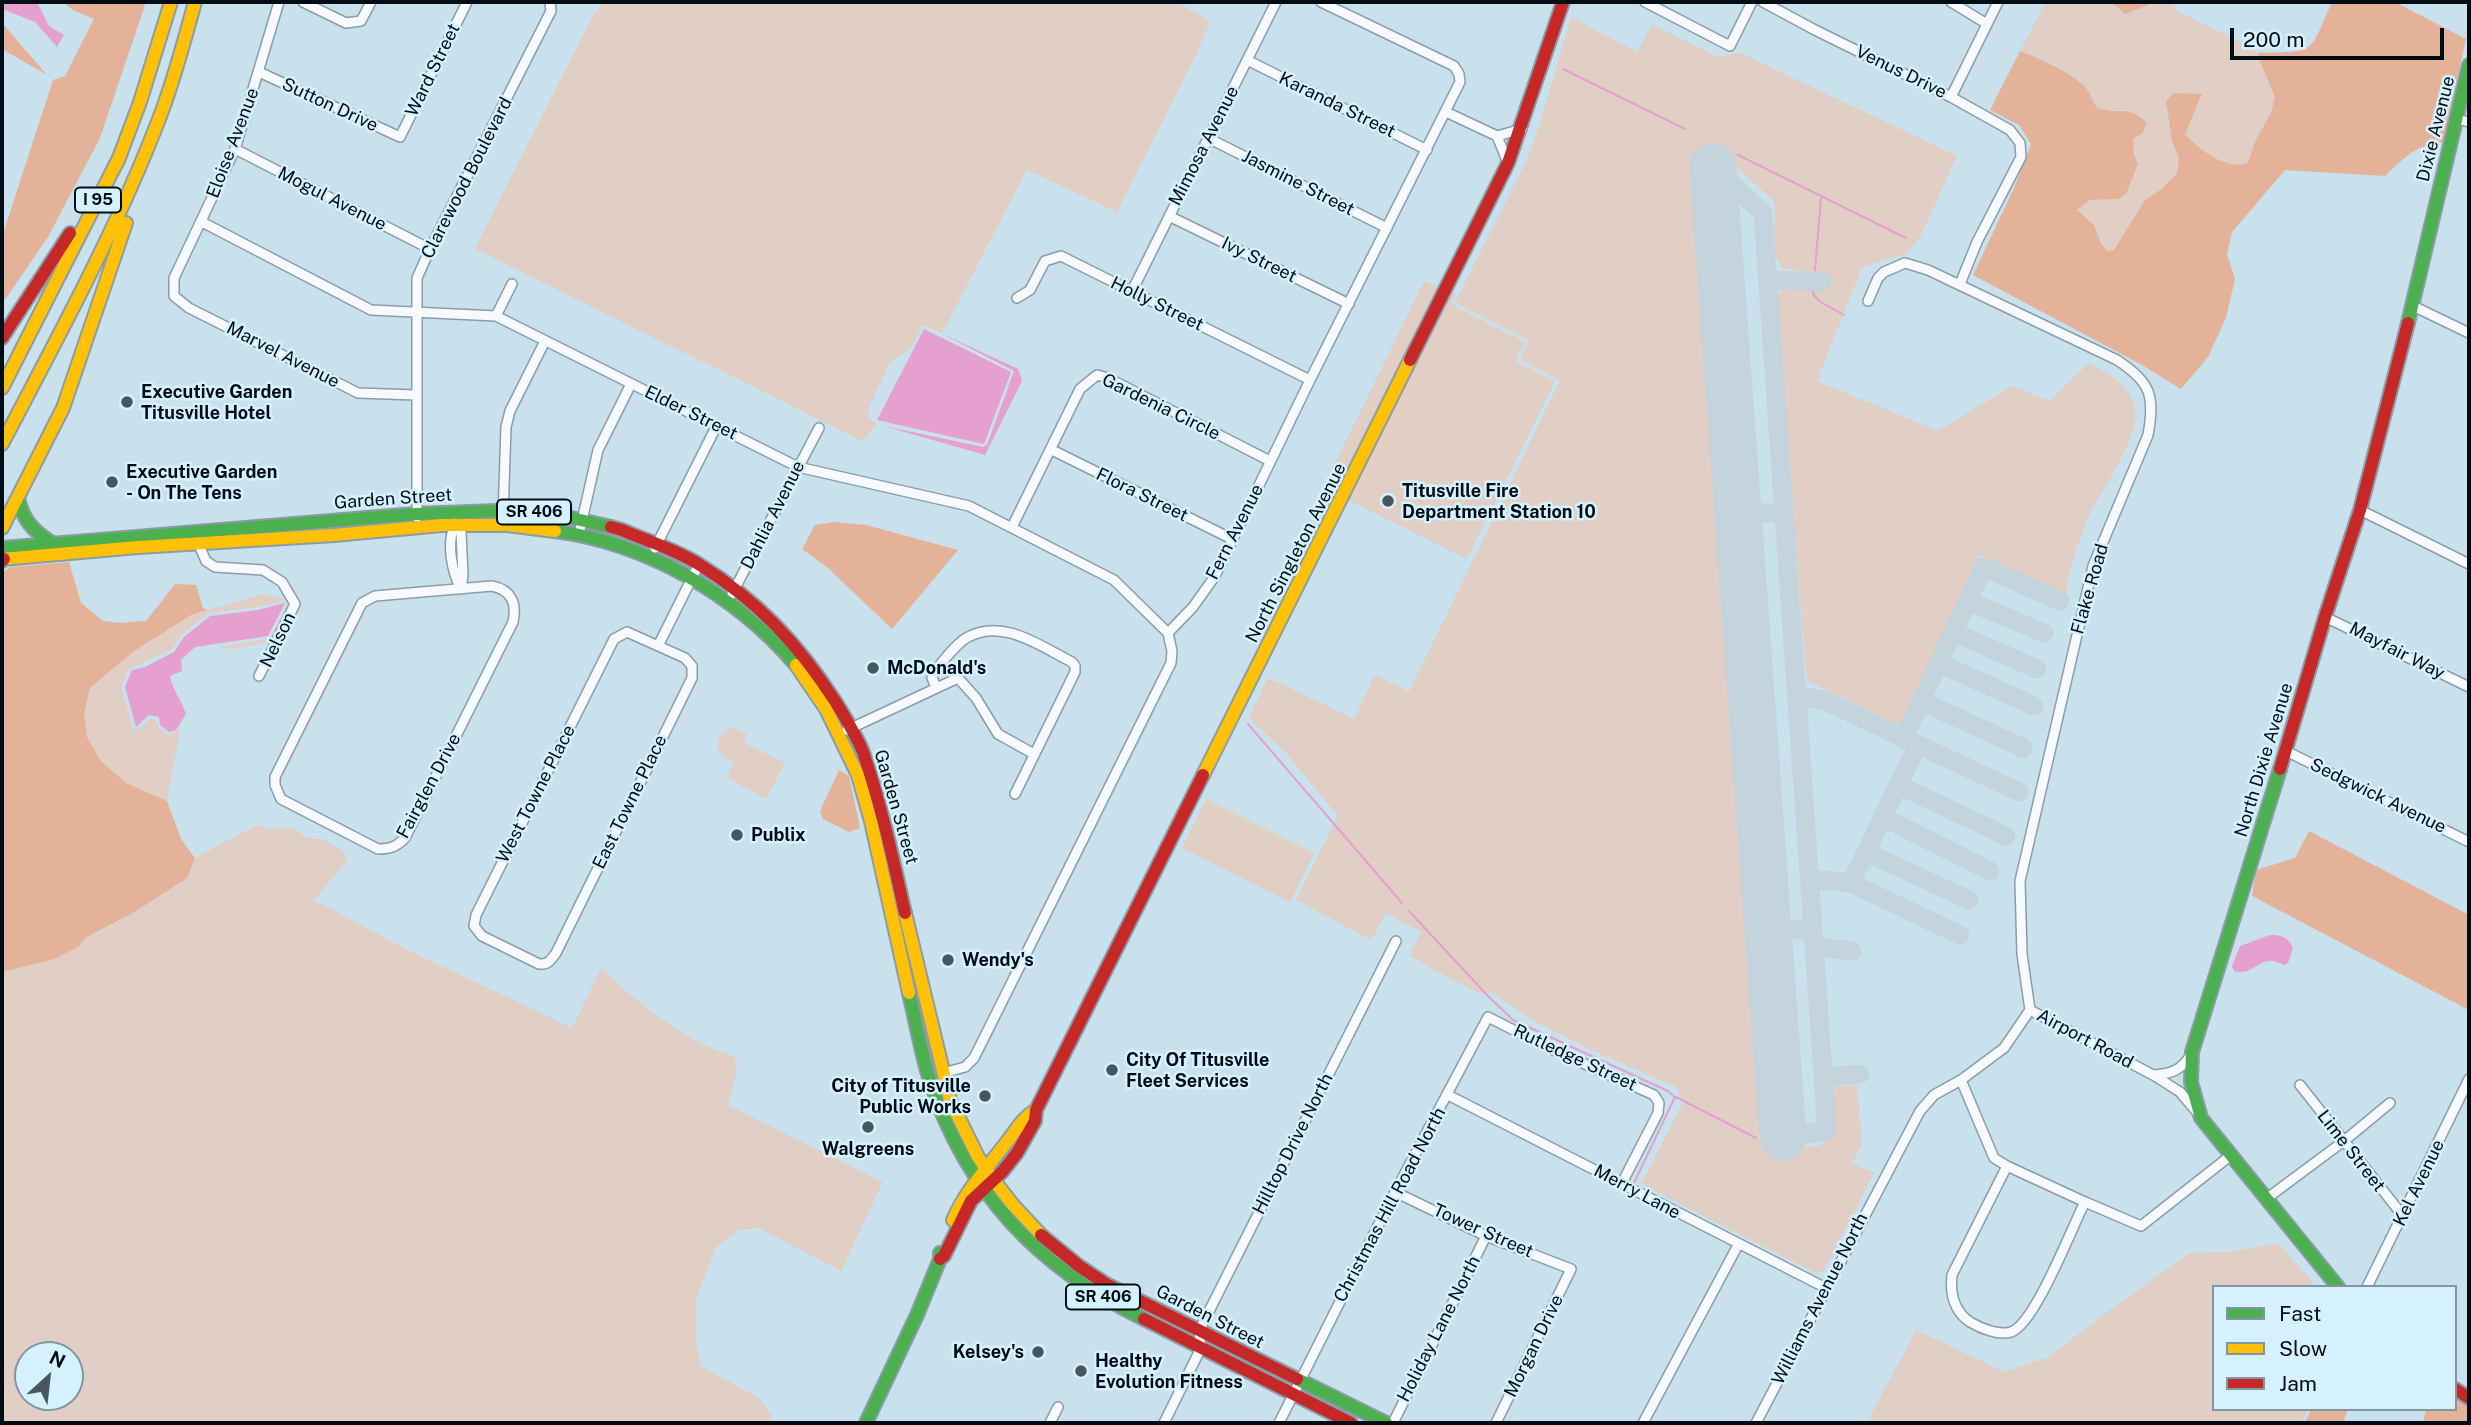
<!DOCTYPE html>
<html>
<head>
<meta charset="utf-8">
<style>
	body { margin:0 }
	#map { position:relative; width:2471px; height:1425px; overflow:hidden; background:#c8e1ec; font-family:"Public Sans",sans-serif }
	canvas { display:block }
	.frame { position:absolute; inset:0; border:4px solid #010d14; pointer-events:none }
	.legend { position:absolute; left:2212px; top:1285px; width:245px; height:126px; box-sizing:border-box; background:#d6f1fe; border:2px solid #8196a0; margin:0; padding:9px 12px; list-style:none; font-size:21px; color:#010d14 }
	.legend li { display:flex; align-items:center; gap:14px; height:35px }
	.legend b { width:35px; border:2px solid #8196a0 }
	.north { position:absolute; left:14px; top:1341px; width:70px; height:70px; box-sizing:border-box; background:#d6f1fe; border:2px solid #8196a0; border-radius:50%; rotate:27deg; font-size:19px; font-weight:700; line-height:28px; text-align:center; color:#010d14 }
	.north::after { content:''; display:block; margin:auto; width:24px; height:32px; background:#475760; clip-path:polygon(50% 0,100% 100%,50% 72%,0 100%) }
	.scale { position:absolute; left:2230px; top:28px; width:214px; height:32px; box-sizing:border-box; border:4px solid #010d14; border-top:0; padding-left:9px; font-size:21px; line-height:24px; white-space:nowrap; color:#010d14; -webkit-text-stroke:5px #d6f1fe; paint-order:stroke }
</style>
</head>
<body>
<div id="map">
<canvas width="2471" height="1425"></canvas>
<div class="frame"></div>
<ul class="legend">
<li><b style="height:9px;background:#4caf50"></b>Fast</li>
<li><b style="height:9px;background:#ffc107"></b>Slow</li>
<li><b style="height:9px;background:#c62828"></b>Jam</li>
</ul>
<div class="north">N</div>
<div class="scale">200 m</div>
</div>
<script>
const ctx = document.querySelector('canvas').getContext('2d');
ctx.lineJoin = 'round';
function fill(path, color) { ctx.fillStyle = color; ctx.fill(path, 'evenodd'); }
function stroke(path, color, width, dash) { ctx.strokeStyle = color; ctx.lineWidth = width; ctx.lineCap = dash ? 'butt' : 'round'; ctx.setLineDash(dash || []); ctx.stroke(path); }
function write(font, color, halo, rows, align = 'center') {
  ctx.font = font + ' "Public Sans",sans-serif'; ctx.lineWidth = 5; ctx.setLineDash([]); ctx.textBaseline = 'middle'; ctx.strokeStyle = halo; ctx.fillStyle = color; for (const [text, x, y, turn = 0] of rows) {
    ctx.save(); ctx.translate(x, y); ctx.rotate((+turn || 0) * Math.PI / 180); ctx.textAlign = isNaN(turn) ? turn : align; if (halo) ctx.strokeText(text, 0, 0); ctx.fillText(text, 0, 0); ctx.restore();
  }
}
const green = new Path2D(`
	M603,2H1176L1210,21L1197,53L1117,212L1027,170L942,333L923,325L911,348L890,363L868,409L869,418L877,424L862,441L475,249L594,13L598,11Z
	M2046,2H2110L2121,12C2138,9 2153,2 2171,2L2178,12L2235,39L2258,53V57L2275,97L2271,112L2254,144L2248,163C2225,170 2200,150 2185,134L2200,100L2166,111L2172,142L2179,158L2177,173L2163,188L2145,200L2114,250L2106,251L2094,225L2077,210L2090,200L2118,199L2126,194L2138,164C2132,149 2130,127 2126,110L2106,111L2097,108C2093,102 2091,94 2086,88C2074,72 2039,57 2020,51Z
	M1571,17L1637,52L1652,25L1719,57L1741,53L1957,156L1920,237L1907,253L1862,267L1817,381L1938,431L2012,386L2050,401L2089,363C2110,374 2131,385 2135,410C2140,436 2103,488 2091,512C2078,540 2071,563 2066,594L1980,555L1904,721L1896,724L1810,682L1806,676L1777,294L1791,284L1823,287L1824,275L1782,268L1775,255L1774,201L1727,159H1691L1768,1149L1819,1146L1834,1134V1087L1857,1085L1862,1144L1852,1163L1874,1173L1824,1271L1816,1273L1641,1184L1683,1103L1676,1087C1614,1059 1546,1034 1492,992L1480,994L1409,956L1421,932L1386,913L1372,940L1296,900L1338,816L1286,753L1249,718L1268,678L1354,719L1375,675L1409,692L1560,381L1520,359L1529,340L1455,303L1526,162L1540,124Z
	M1424,281L1443,289L1340,496L1323,488Z
	M1449,292L1456,295L1452,302L1454,306L1525,342L1517,358V362L1555,381L1467,559L1346,499Z
	M263,594L289,600V602L273,641L234,649L219,647L270,638L287,605L286,600L258,607L209,613L182,634L172,649L129,669L121,687L133,729L137,730L150,719L156,720L158,727L167,735L180,730L167,801L126,783L101,761L87,737L84,714L90,688L133,652L191,615Z
	M732,727L747,734L744,743L785,763L766,799L727,778L733,763C713,752 712,740 732,727Z
	M1206,799L1314,853L1290,902L1182,848Z
	M257,825L267,829L292,828L308,838L322,839L343,851L347,861L314,900L410,951L572,1028L601,968C640,1005 682,1039 734,1057L737,1070L728,1105L883,1182L841,1271L759,1228L739,1230L716,1247L696,1299V1342L701,1366L760,1399L771,1415V1423H2V972L55,959L85,938L116,923L191,870L195,858ZM28,1355H70V1397H28Z
	M2278,1243L2313,1282L2311,1287H2214V1409H2308L2301,1423H1867L1916,1330L2004,1372L2049,1357L2095,1321L2189,1253L2230,1252Z`);
const forest = new Path2D(`
	M63,2H146L100,138L48,237L2,304V237L53,80L65,76L94,19L73,10Z
	M2110,2H2156L2125,14Z
	M2332,2H2395L2466,39L2443,142C2413,146 2406,157 2385,176L2285,170L2232,232L2227,254L2235,279L2226,318L2208,357L2181,389L2142,365L1973,275L2014,188L2031,144L2019,125L1990,110L2020,51C2037,57 2075,74 2086,88C2091,94 2093,102 2097,108C2121,116 2126,103 2147,123L2142,134L2133,139L2134,154L2138,164L2126,194L2118,199L2090,200L2077,210L2094,225L2101,243L2107,251L2114,250L2145,200L2163,188L2177,173L2179,158L2172,142L2166,102L2173,93L2202,94L2185,134C2200,150 2225,170 2248,163L2254,144L2271,112L2275,97L2258,57V53C2318,51 2308,55 2332,2Z
	M2,24H3L47,75L2,49Z
	M834,522L866,525L958,550L892,629L828,568L802,549L815,525Z
	M69,562L81,603L103,621L120,623L146,621L175,584L196,585L203,608L207,610L191,615L133,652L90,688L84,714L87,737L101,761L126,783L167,801L181,839L195,858L187,878L133,913L85,938L79,946L55,959L2,972V573L11,567Z
	M839,770L849,776L860,828L849,832L823,819L820,811Z
	M2309,831L2469,915V1010L2252,896L2256,870L2295,858Z
	M2455,1395L2469,1403V1423H2423L2426,1409H2455Z
	M2311,1409H2348L2343,1423H2305Z`);
const water = new Path2D(`
	M2,2H37L49,26L64,35L57,47L35,22L2,9Z
	M924,329L1011,372L984,444L877,420Z
	M941,333L1018,369L1022,381L985,455L884,426L983,447L987,445L1014,371Z
	M285,603L268,636L195,647L181,660L182,671L170,676C172,689 182,701 186,714L176,730L169,732L160,725L159,717L149,715L136,727L125,687L132,670L145,667L174,652L184,637L210,616L258,610Z
	M2270,935C2282,935 2288,937 2293,948L2288,963L2284,965C2259,951 2257,977 2234,971L2232,966L2240,946Z`);
const stream = new Path2D(`
	M1563,69L1685,129
	M1738,155L1906,238
	M1815,270L1821,198
	M1814,289L1813,294L1819,301L1844,315
	M1248,724L1402,903
	M1409,911L1486,994L1513,1020L1668,1091L1675,1097L1633,1185
	M1676,1097L1756,1138`);
const taxiway = new Path2D(`
	M1713,167L1763,213L1827,1131L1783,1137
	M1768,280L1822,282
	M1738,513H1784
	M1968,601L2044,633
	M1953,632L2037,669
	M1939,663L2034,706
	M1798,696L1823,700L2019,792
	M1921,701L2023,748
	M1903,739L1984,567L2060,601
	M1898,785L2006,836
	M1883,817L1990,871
	M1866,852L1969,900
	M1811,879L1851,883L1960,935
	M1851,883L1917,746
	M1769,931L1813,929
	M1815,947L1852,951
	M1825,1077L1860,1074`);
const runway = new Path2D(`
	M1713,167L1783,1137`);
const street = new Path2D(`
	M279,2L235,149L174,278V296L189,308L358,393L416,395
	M303,2L346,23L361,21L371,2
	M1645,2L1730,46L1752,2
	M1763,2L1815,30L1951,97L2010,130L2020,143L2021,157L1977,242L1960,284
	M1951,2L1987,24
	M1247,60L1427,150
	M259,72L400,137L467,2
	M1951,97L1998,2
	M1446,112L1497,136L1508,163
	M2457,119L2469,122
	M1497,136L1522,129
	M1208,138L1387,228
	M235,149L430,249
	M1169,216L1349,304
	M202,222L371,310L496,316L798,467L969,506L1114,580L1168,633
	M1132,291L1276,2
	M1017,298L1030,290L1045,261L1061,256L1310,380
	M1868,301L1878,278L1884,272L1905,263L1928,270L2117,360C2151,382 2155,396 2148,435L2093,566L2020,881L2022,954L2030,1010
	M2413,306L2469,333
	M496,316L512,284
	M1052,450L1232,539
	M2360,510L2469,564
	M503,516L506,427L510,411L545,341
	M417,517V278L430,249L551,11L550,2
	M454,523L461,532L463,575L461,589
	M455,525C446,543 452,572 461,589
	M1012,527L1080,389L1097,375L1108,378L1270,461
	M579,534L598,450L631,384
	M198,543L206,561L215,567L263,570L282,582L295,604L259,676
	M655,548L717,425
	M492,586C512,590 517,604 513,622L405,838C396,847 390,849 378,849L281,799L275,785V777L362,603L375,596Z
	M732,594L819,428
	M2325,617L2469,687
	M627,632L685,658L692,666V678L556,953C551,960 548,965 539,964L482,936L474,926L476,915L614,639Z
	M659,644L699,564
	M936,687L932,678L933,673C943,662 955,644 968,637C1003,618 1040,646 1072,662L1075,666V672L1015,794
	M847,730L958,678L976,698L998,734L1034,754
	M2286,751L2469,842
	M2030,1010L2153,1075C2172,1074 2182,1070 2192,1053
	M943,1073L965,1067L974,1058L1171,663L1172,651L1168,633L1193,607L1215,576L1310,380L1460,82L1459,74L1454,66L1321,2
	M2155,1076L2180,1092L2197,1112
	M1961,1080L1994,1158L2007,1166L1952,1275C1950,1293 1954,1311 1970,1322C1980,1328 1999,1336 2011,1332C2035,1324 2072,1227 2085,1202L2141,1226L2230,1156
	M2300,1085L2403,1216
	M1448,1095L1826,1288
	M2007,1166L2085,1202
	M1395,1192L1486,1236L1571,1269L1496,1423
	M2266,1199L2344,1141L2390,1103
	M2367,1287L2469,1079
	M1050,1423L1058,1407
	M1164,1423L1201,1348L1199,1331L1396,941
	M1279,1423L1395,1192L1488,1017L1547,1047L1654,1095L1659,1103L1658,1113L1622,1183
	M1393,1423L1486,1236
	M1643,1423L1738,1245
	M1756,1423L1920,1111L1934,1095L1961,1080L2004,1048L2030,1010`);
const fast = new Path2D(`
	M2408,323L2469,65
	M18,498C23,520 33,531 52,543
	M555,531C647,543 736,595 796,665
	M2,548L416,514L524,510L554,514L611,527
	M2280,769L2192,1052L2191,1082L2201,1118L2338,1287
	M909,993C916,1022 921,1052 930,1081C967,1193 1039,1268 1144,1319
	M1297,1379L1386,1423
	M866,1423L917,1315L940,1259V1253`);
const slow = new Path2D(`
	M2,388L119,158L140,102L171,2
	M2,444C58,337 116,231 159,119C174,81 184,41 195,2
	M2,528L63,408L126,223
	M2,559L138,547L334,535L442,525H507L555,531
	M796,665L826,709L858,775L871,821L909,993
	M1203,775L1410,360
	M905,913L950,1100L978,1157L995,1182L1013,1205L1041,1235
	M953,1220C966,1190 987,1168 1006,1143C1016,1131 1022,1118 1036,1110`);
const jam = new Path2D(`
	M2,338L70,233
	M1410,360L1508,163L1563,2
	M611,527L622,530C647,541 677,550 700,565C758,601 798,644 835,701C845,717 856,735 863,752C881,804 893,859 905,913
	M2,561L4,559
	M2280,769L2325,617L2360,510L2408,323
	M1041,1235L1079,1266L1106,1284L1297,1379
	M940,1259L944,1256L971,1201L1002,1172L1017,1153L1035,1121L1036,1110L1203,775
	M1144,1319L1351,1423
	M2455,1389L2469,1398`);
const markers = [
	[127,402,7,"#475760"],
	[112,482,7,"#475760"],
	[1388,501,7,"#475760"],
	[873,668,7,"#475760"],
	[737,835,7,"#475760"],
	[948,960,7,"#475760"],
	[1112,1070,7,"#475760"],
	[985,1096,7,"#475760"],
	[868,1127,7,"#475760"],
	[1038,1352,7,"#475760"],
	[1081,1371,7,"#475760"]
];
const shields = [
	[98,200,46],
	[534,512,74],
	[1103,1297,74]
];
const shieldNames = [
	["I 95",98,200],
	["SR 406",534,512],
	["SR 406",1103,1297]
];
const streetNames = [
	["Ward Street",433,70,-64],
	["Venus Drive",1901,72,26],
	["Sutton Drive",330,105,25],
	["Karanda Street",1337,105,26],
	["Dixie Avenue",2436,129,-76],
	["Eloise Avenue",233,143,-69],
	["Mimosa Avenue",1204,146,-63],
	["Clarewood Boulevard",467,178,-63],
	["Jasmine Street",1298,183,27],
	["Mogul Avenue",332,199,27],
	["Ivy Street",1259,260,26],
	["Holly Street",1157,304,26],
	["Marvel Avenue",283,355,27],
	["Gardenia Circle",1161,407,26],
	["Elder Street",691,413,26],
	["Flora Street",1142,495,26],
	["Garden Street",393,499,-4],
	["Dahlia Avenue",773,515,-63],
	["Fern Avenue",1235,532,-63],
	["North Singleton Avenue",1296,553,-63],
	["Flake Road",2090,589,-74],
	["Nelson",278,640,-64],
	["Mayfair Way",2397,651,27],
	["North Dixie Avenue",2264,760,-73],
	["Fairglen Drive",429,786,-62],
	["West Towne Place",536,794,-63],
	["Sedgwick Avenue",2378,796,26],
	["East Towne Place",630,802,-64],
	["Garden Street",896,807,74],
	["Airport Road",2085,1039,28],
	["Rutledge Street",1575,1058,25],
	["Hilltop Drive North",1293,1144,-63],
	["Lime Street",2351,1151,52],
	["Kel Avenue",2419,1183,-64],
	["Merry Lane",1637,1192,28],
	["Christmas Hill Road North",1390,1205,-62],
	["Tower Street",1483,1231,24],
	["Williams Avenue North",1820,1299,-63],
	["Garden Street",1210,1317,27],
	["Holiday Lane North",1439,1329,-63],
	["Morgan Drive",1534,1346,-64]
];
const poiNames = [
	["Executive Garden",141,392],
	["Titusville Hotel",141,413],
	["Executive Garden",126,472],
	["- On The Tens",126,493],
	["Titusville Fire",1402,491],
	["Department Station 10",1402,512],
	["McDonald's",887,668],
	["Publix",751,835],
	["Wendy's",962,960],
	["City Of Titusville",1126,1060],
	["Fleet Services",1126,1081],
	["City of Titusville",971,1086,"right"],
	["Public Works",971,1107,"right"],
	["Walgreens",868,1149,"center"],
	["Kelsey's",1024,1352,"right"],
	["Healthy",1095,1361],
	["Evolution Fitness",1095,1382]
];
fill(green, '#e1cec4');
fill(forest, '#e4b298');
fill(water, '#e5a0cf');
stroke(stream, '#e5a0cf', 2);
stroke(taxiway, '#c4d4dc', 19);
stroke(runway, '#c4d4dc', 47);
stroke(street, '#8a9da6', 12);
stroke(fast, '#8a9da6', 16);
stroke(slow, '#8a9da6', 16);
stroke(jam, '#8a9da6', 16);
stroke(street, '#f7fafc', 9);
stroke(fast, '#4caf50', 12);
stroke(slow, '#ffc107', 12);
stroke(jam, '#c62828', 12);
for (const [x, y, r, color] of markers) { const dot = new Path2D(); dot.arc(x, y, r, 0, 2 * Math.PI); ctx.fillStyle = color; ctx.fill(dot); stroke(dot, '#d6f1fe', 2.5); }
for (const [x, y, w] of shields) { const box = new Path2D(); box.roundRect(x - w / 2, y - 12.5, w, 25, 5); ctx.fillStyle = '#d6f1fe'; ctx.fill(box); stroke(box, '#010d14', 2); }
write('bold 16px', '#010d14', null, shieldNames);
write('18px', '#010d14', '#d6f1fe', streetNames);
write('bold 18px', '#010d14', '#d6f1fe', poiNames, 'left');
</script>
</body>
</html>
